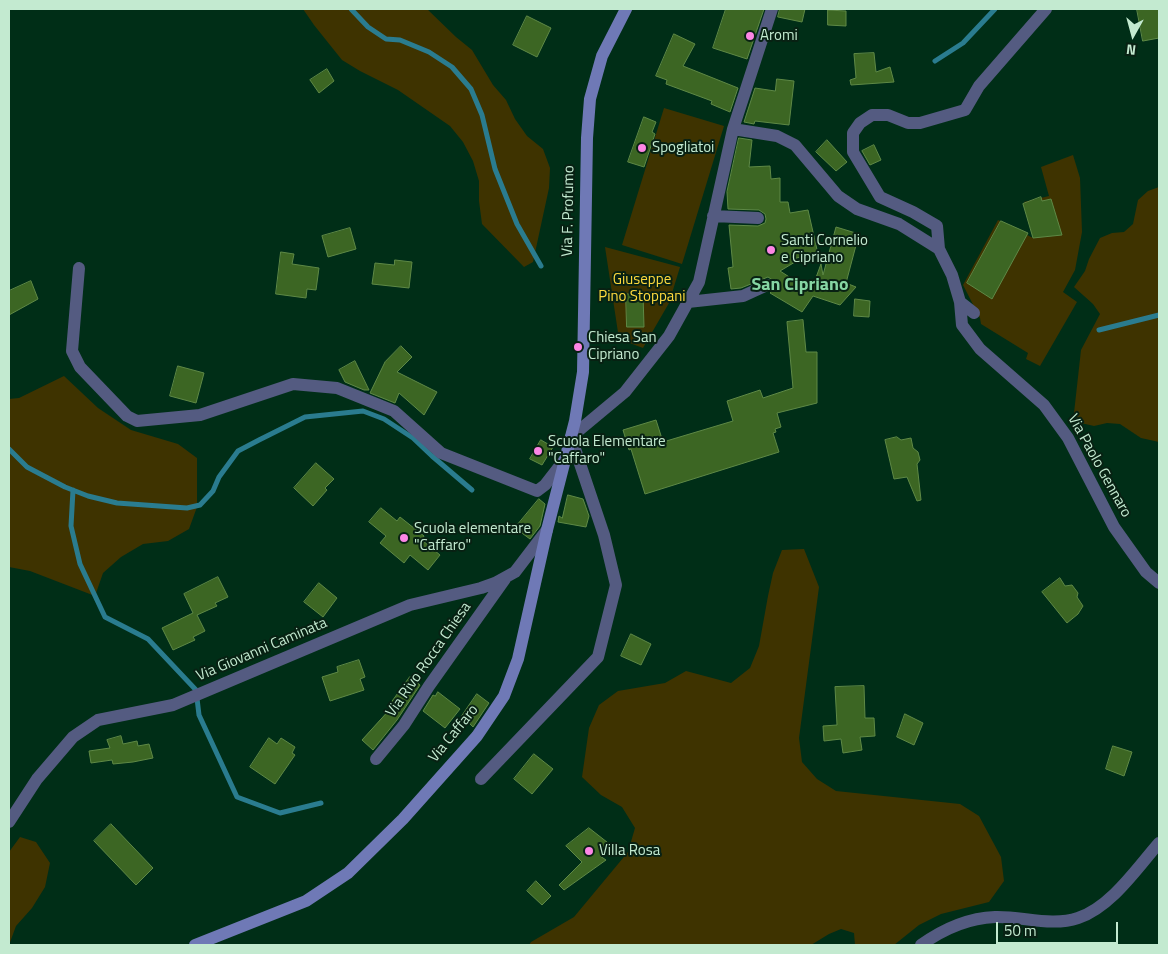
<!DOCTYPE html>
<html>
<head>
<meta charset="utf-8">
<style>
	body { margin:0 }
	#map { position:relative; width:1168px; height:954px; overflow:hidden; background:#002e17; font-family:"Titillium Web",sans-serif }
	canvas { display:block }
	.frame { position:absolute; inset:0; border:10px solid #c3ead0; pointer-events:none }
	.north { position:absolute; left:1108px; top:10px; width:50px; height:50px; -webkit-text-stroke:4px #082113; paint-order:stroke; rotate:187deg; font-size:14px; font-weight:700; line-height:20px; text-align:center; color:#c3ead0 }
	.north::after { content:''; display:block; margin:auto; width:18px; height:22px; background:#c3ead0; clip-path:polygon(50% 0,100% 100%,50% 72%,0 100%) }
	.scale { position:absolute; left:996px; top:922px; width:122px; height:22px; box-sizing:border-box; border:2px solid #c3ead0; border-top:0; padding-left:6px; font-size:15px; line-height:18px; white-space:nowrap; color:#c3ead0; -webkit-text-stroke:4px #082113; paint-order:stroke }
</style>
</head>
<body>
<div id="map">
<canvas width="1168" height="954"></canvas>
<div class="frame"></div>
<div class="north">N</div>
<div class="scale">50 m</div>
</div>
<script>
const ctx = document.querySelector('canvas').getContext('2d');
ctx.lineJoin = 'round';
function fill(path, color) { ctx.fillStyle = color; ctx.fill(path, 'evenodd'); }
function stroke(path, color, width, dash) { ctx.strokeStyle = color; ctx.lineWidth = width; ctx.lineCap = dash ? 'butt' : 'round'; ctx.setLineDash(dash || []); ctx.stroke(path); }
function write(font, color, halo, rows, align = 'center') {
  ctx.font = font + ' "Titillium Web",sans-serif'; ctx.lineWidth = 4; ctx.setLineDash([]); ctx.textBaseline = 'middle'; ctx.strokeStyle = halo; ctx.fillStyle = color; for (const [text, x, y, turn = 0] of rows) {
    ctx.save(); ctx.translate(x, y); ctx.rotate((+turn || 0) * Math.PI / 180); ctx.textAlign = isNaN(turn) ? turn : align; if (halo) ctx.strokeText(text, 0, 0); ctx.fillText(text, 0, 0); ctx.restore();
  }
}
const green = new Path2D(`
	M303,9H427L456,37L472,50L493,85L506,100L515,119L527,136L543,149L550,168L549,188L533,262L524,267L482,224L479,201V181L473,161L463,142L450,126L398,90L360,71L342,60L314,25Z
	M664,108L724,126L682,264L622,245Z
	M1073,155L1080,178L1082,232L1075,270L1063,292L1077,302L1040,366L1026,359L1028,353L981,324L980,318L963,285L998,220L1033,238L1024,202L1049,196L1041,167Z
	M1159,187V442L1141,438L1120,424L1107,423L1094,426L1081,423L1074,413L1081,350L1100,314L1093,304L1074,287L1085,271L1089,259L1100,238L1112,233L1124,232L1133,224L1138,200L1148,191Z
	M605,247L680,267L669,303L643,348L619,339Z
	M64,376L98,408L131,430L178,444L197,458V507L189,529L168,541L143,544L121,557L103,573L95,596L30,571L9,567V399L19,398Z
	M804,549L819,587L799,738L802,762L817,779L836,791L960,804L979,816L1001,857L1004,881L989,902L941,914L919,925L894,945H855L854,933L841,929L829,934L811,945H529L531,942L574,917L628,852L635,828L622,807L601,795L582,777L589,728L599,705L618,691L665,683L686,671L731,683L750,668L759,646L768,596L773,573L782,550Z
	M20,837L36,842L50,863L45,887L32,908L16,926L9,945V852Z`);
const stream = new Path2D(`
	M351,9L368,27L386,39L400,40L429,52L452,67L471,89L482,115L495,169L517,224L541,266
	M935,61L963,43L995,9
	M1099,330L1159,315
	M9,449L27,467L65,487L88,496L117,503L187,508L200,505L213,491L219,477L238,451L259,440L305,417L363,411L384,419L413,438L432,456L472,490
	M73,490L71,526L80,564L105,617L148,639L196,690L199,715L237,797L280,813L321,803`);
const building = new Path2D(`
	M726,9H764L747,59L713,48Z
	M780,9H805L802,22L778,17Z
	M1137,9H1159V38L1143,41Z
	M828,10L846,11V26L828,25Z
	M527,16L551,28L537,57L513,45Z
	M674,34L695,44L683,66L738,88L730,112L711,104L712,101L666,84L667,80L656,76Z
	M874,53L876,72L890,67L894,82L851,85L850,80L856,78L854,54Z
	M327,69L334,81L319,93L310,80Z
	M777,79L794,81L789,125L755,121L754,124L744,122L755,88L775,91Z
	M644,117L656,122L652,132L655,134L644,167L628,162Z
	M739,138L752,140L749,167L770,166L771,179L780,178V202H788L790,213L808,210L818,254L796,258L795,262L780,271L811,291L821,264L823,275L836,227L859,234L846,283L856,287L840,305L813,296L802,312L770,293L773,290L775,285L774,281L768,277L741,288L731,289L728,268L733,267L729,225L758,226L765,223L766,219L765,214L759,210L728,209L727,192Z
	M827,140L847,162L836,171L816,152Z
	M874,145L881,160L870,165L862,151Z
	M1041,197L1042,201L1051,199L1062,235L1033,238L1023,204Z
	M1001,221L1028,233L992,299L967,283Z
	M350,228L356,249L328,257L322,236Z
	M281,252L294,254L292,264L319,268L316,290L307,289L306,298L276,294Z
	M395,260L412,262L409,288L372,284L375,263L394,265Z
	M31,281L38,299L9,315V291Z
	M626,294H643L644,327H627Z
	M855,299L870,301L869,317L854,316Z
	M803,320L806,352H817V403L777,413L781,427L775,429L776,432L773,433L779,452L645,494L631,449L629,450L623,430L656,420L663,442L733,421L727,401L760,390L763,398L793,388L787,322Z
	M401,346L412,357L397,372L437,392L424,415L399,393L395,403L370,393L385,362Z
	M355,361L369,390H364L345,382L339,370Z
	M178,366L204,373L196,403L170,396Z
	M897,437L901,440L911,438L913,448L918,452L920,460L917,464L921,500L917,501L907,477L894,479L885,440Z
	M541,440L553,447L542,465L530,459Z
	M316,463L334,479L325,488L327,490L313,506L294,488Z
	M568,495L583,499L589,516L586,527L558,522L559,516L562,518Z
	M539,499L545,504L540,526L530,539L515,528Z
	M381,508L397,521L400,517L424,536L422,540L440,555L428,570L410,555L404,563L380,543L386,536L369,522Z
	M218,577L228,597L215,603L217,606L197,615L205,631L193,637L195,640L173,650L162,628L193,613L184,594Z
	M1060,578L1065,586L1072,585L1078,593L1077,597L1083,606L1078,614L1067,623L1042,592Z
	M319,583L337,598L323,617L304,602Z
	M631,634L651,644L641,665L621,656Z
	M359,660L365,677L360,679L364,690L330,701L322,677L338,672L337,667Z
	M410,677L420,685L397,720L373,750L362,740L391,708L389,706Z
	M864,686L865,718H874L875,736L860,737L862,750L843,753L841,739L824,741L823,726L837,725L835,687Z
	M438,692L460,709L445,728L423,711L433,695L435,696Z
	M477,694L489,703L473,727L462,716Z
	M905,714L923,723L914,745L897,737Z
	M121,736L123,744L137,741L138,746L149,744L153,758L133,762L113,764L112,760L91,763L89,751L110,748L107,740Z
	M269,738L277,744L281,738L295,747L292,753L295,755L275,784L250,767Z
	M1113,746L1132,752L1124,776L1106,769Z
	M534,754L553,769L532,794L514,779Z
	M111,824L153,868L136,885L94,841Z
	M589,828L612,846L600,856L606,860L564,890L559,885L582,862L566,846Z
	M536,881L551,896L542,905L527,891Z`);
const street = new Path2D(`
	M733,129L777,136L795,145L838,196L857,209L899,224L939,249L952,275L960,302L962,325L980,349L1044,405L1068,438L1114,527L1146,572L1159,583
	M713,216L758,218
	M939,249L937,226L913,212L880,197L853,152V133L860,123L872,115H888L908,123H920L965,110L979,86L1046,9
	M79,268L72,351L80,367L127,416L137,421L200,415L293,384L337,388L394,411L441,453L537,491L545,485L566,458
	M688,302L743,296L767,285
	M960,302L974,313
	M376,759L404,725L429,686L505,579
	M481,779L598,657L616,585L604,535L571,437L625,392L669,336L699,282L733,129L772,9
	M9,822L37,779L73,737L98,720L173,705L410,605L481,588L495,583L515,572L547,530
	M921,945C942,930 968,918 995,917C1022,916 1051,927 1078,918C1111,907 1137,868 1159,843`);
const secondary = new Path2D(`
	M195,945L306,901L348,873L403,819L477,736L504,696L518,659L547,530L575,421L583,372L587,138L590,99L602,56L626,9`);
const markers = [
	[750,36,5,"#fc86e4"],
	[642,148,5,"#fc86e4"],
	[771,250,5,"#fc86e4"],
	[578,347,5,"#fc86e4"],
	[538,451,5,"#fc86e4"],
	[404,538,5,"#fc86e4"],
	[589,851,5,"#fc86e4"]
];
const poiNames = [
	["Aromi",760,36],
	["Spogliatoi",652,148],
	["Santi Cornelio",781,241],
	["e Cipriano",781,258],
	["Chiesa San",588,338],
	["Cipriano",588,355],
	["Scuola Elementare",548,442],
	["\"Caffaro\"",548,459],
	["Scuola elementare",414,529],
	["\"Caffaro\"",414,546],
	["Villa Rosa",599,851]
];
const streetNames = [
	["Via F. Profumo",569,211,-89],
	["Via Paolo Gennaro",1099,466,61],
	["Via Giovanni Caminata",262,650,-23],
	["Via Rivo Rocca Chiesa",429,660,-55],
	["Via Caffaro",454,734,-51]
];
const parkNames = [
	["Giuseppe",642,280],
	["Pino Stoppani",642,297]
];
const quarterNames = [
	["San Cipriano",800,286]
];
fill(green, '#3e3300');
stroke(stream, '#2a7c8f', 5);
fill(building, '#3c6623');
stroke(building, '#5e8946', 1);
stroke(street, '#545b81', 12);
stroke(secondary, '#6f79b6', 12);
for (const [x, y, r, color] of markers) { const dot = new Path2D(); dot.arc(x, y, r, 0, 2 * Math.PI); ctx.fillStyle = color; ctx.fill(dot); stroke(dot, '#082113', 2); }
write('15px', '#c3ead0', '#082113', poiNames, 'left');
write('15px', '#c3ead0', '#082113', streetNames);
write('15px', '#feda3e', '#082113', parkNames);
write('bold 18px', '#86d6a3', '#082113', quarterNames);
</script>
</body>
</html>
